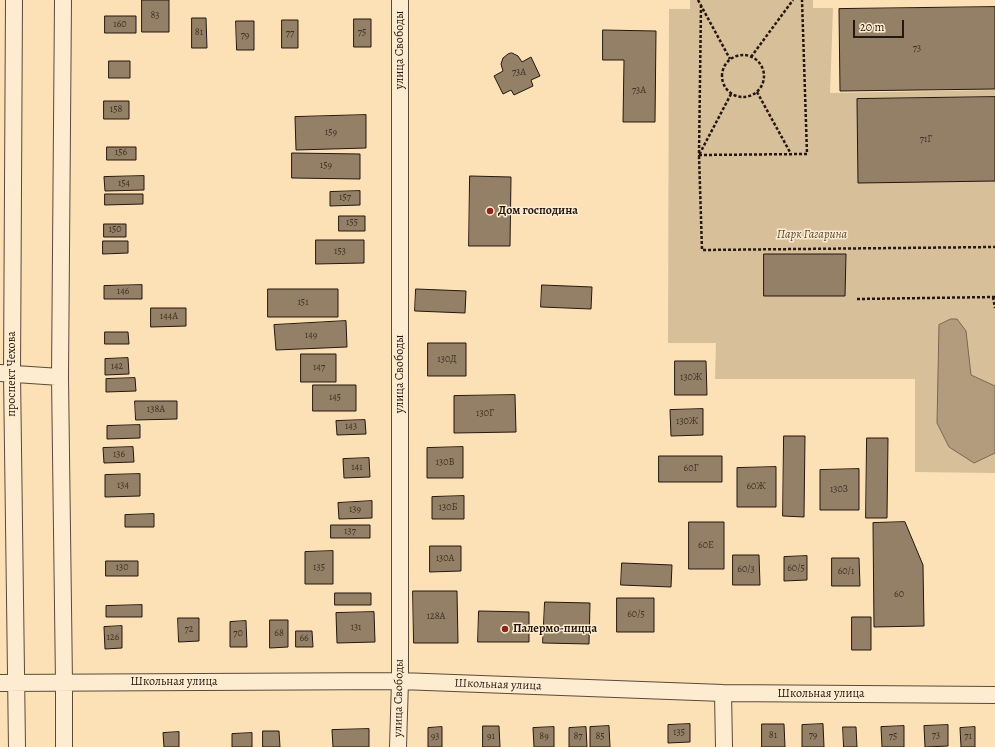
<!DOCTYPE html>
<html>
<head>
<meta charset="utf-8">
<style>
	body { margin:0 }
	#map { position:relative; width:995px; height:747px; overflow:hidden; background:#fce1b6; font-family:Alegreya,serif }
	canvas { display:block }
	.scale { position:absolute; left:853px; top:20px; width:51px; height:18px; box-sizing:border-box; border:2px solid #241710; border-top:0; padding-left:5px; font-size:12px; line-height:14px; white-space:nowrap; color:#241710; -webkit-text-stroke:3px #fdecd0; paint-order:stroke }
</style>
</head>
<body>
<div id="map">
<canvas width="995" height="747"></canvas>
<div class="scale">20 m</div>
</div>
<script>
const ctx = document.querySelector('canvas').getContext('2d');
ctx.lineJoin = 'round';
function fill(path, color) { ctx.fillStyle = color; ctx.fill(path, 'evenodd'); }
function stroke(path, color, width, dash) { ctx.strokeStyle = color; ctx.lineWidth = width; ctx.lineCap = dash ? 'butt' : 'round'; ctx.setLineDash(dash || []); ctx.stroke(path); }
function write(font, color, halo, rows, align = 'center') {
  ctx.font = font + ' Alegreya,serif'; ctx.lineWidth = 3; ctx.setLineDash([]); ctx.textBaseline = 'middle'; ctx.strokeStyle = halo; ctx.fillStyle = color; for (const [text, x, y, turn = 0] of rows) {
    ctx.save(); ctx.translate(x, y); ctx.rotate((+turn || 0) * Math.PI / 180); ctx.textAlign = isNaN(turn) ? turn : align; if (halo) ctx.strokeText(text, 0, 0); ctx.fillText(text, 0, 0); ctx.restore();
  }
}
const green = new Path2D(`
	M690,0H813V8H833L830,93L995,90V473L915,472V379H715L716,343H668L669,9H690Z`);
const water = new Path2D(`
	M951,319H957L966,331L971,375L995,386V453L974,463L949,447L937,423L939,325Z`);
const building = new Path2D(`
	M142,0H169V32H142Z
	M995,7V89L840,91L839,9Z
	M105,16H136V33H105Z
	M192,18H206L207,48H192Z
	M354,19H371V47H354Z
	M282,20H298V48H282Z
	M236,21H254V50H237Z
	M603,30L656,31L655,122H623L624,60H603Z
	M512,53L518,56L522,62L531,57L540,76L531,80L533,86L514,95L511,90L503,94L494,76L503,71L501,64L503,58L508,54Z
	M109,61H130V78H109Z
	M995,97V181L858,183L857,99Z
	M104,101H129V119H104Z
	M366,115V148L296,150L295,117Z
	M107,147H136V160H107Z
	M292,153L360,154V179L292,178Z
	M144,176V190L105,191L104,177Z
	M470,176L511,177L510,246H469Z
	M360,191V205L330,206V192Z
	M105,194H143V204L105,205Z
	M339,216H365V231H339Z
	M104,224H126V237H104Z
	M316,240H364V263L316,264Z
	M103,241H128V253L103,254Z
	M764,254H846L845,296H764Z
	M142,285V299H104V286Z
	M542,285L592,287L591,309L541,307Z
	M268,289H338V317H268Z
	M416,289L466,291L465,313L415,311Z
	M151,308H186V326L151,327Z
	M346,321L347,347L276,350L274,325Z
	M105,332H128L129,344H105Z
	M428,343H466V376H428Z
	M301,354H336V382H301Z
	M128,358L129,374L105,375V359Z
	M675,361H706L707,395H675Z
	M135,378L136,391L106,392V379Z
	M313,385H356V411H313Z
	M515,395L516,432L454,433V396Z
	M135,401H177V419L136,420Z
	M703,409V435L671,436L670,410Z
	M365,420L366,434L337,435L336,421Z
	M140,425V438L107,439V426Z
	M784,436H805L804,517L783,516Z
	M867,438H888L887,518H866Z
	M133,447L134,462L104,463L103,448Z
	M463,447V478H427V448Z
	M659,456H722V482H659Z
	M369,458L370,477L344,478L343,459Z
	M776,467V507H737V468Z
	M859,469V510H820V470Z
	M140,474V496L105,497V475Z
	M464,496V519H432V497Z
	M372,501V518L339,519L338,503Z
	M154,514V527H125V515Z
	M689,522H724V569H689Z
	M905,522L923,565L924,626L874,627L873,523Z
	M331,525H370V538H331Z
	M430,546H461V571L430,572Z
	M333,551V584H305V552Z
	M733,555H759L760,585H733Z
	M807,556V580L784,581V557Z
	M832,558H859L860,586H832Z
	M106,561H138V576H106Z
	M622,563L672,565L671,587L621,585Z
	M413,591H457L458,643H414Z
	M335,593H371V605H335Z
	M617,598H654V632H617Z
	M545,602L590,603L589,644L543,643Z
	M142,605V617H106V606Z
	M479,611L529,612V642H478Z
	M374,612L375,642L337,643L336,613Z
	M852,617H871V650H852Z
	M178,618H199V641L179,642Z
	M270,620H288V647L270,648Z
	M246,621L247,647H230V622Z
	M122,626V648L105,649L104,627Z
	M296,631H312L313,647H296Z
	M690,724V742L668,743V725Z
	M762,724H784L785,747H762Z
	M823,724L824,747H802V725Z
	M948,725V746L925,747L924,726Z
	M483,726H499L500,747H483Z
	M609,726L610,747H590V727Z
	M904,726V747H882L881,727Z
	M442,727V747H428V728Z
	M554,727V747H534L533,728Z
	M586,727L587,747H569V728Z
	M843,727H856L857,747H844Z
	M975,727V747H961L960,728Z
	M369,729V747H333L332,730Z
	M263,731H279L280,747H263Z
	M179,732V747H164L163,733Z
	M252,733V747H232V734Z`);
const path = new Path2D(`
	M698,0L730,59
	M701,5L699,155L807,154L802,0
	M722 76a21 21 0 1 1 42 0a21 21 0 1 1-42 0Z
	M751,57L793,0
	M757,92L791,154
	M731,94L699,155L702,250L995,247
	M993,297L995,308
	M857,299L995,297`);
const minor = new Path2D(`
	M14,0L12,374L17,747
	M63,0L60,377L64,683V747
	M0,373L60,377
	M0,683L400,681L723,693L995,695
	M723,693L724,747
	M398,747L400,681V0`);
const markers = [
	[490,211,4,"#8f2418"],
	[505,629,4,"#8f2418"]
];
const numberNames = [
	["83",155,16],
	["160",120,25],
	["81",199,33],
	["75",362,33],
	["77",290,34],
	["79",245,36],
	["73",917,49],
	["73А",519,73],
	["73А",639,91],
	["158",116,110],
	["159",331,133],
	["71Г",926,140],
	["156",121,153],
	["159",326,166],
	["154",124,184],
	["157",345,198],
	["155",352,223],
	["150",115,230],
	["153",340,252],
	["146",123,292],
	["151",303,303],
	["144А",169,317],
	["149",311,336],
	["130Д",447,360],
	["142",117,367],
	["147",319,368],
	["130Ж",691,378],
	["145",335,398],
	["138А",156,410],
	["130Г",485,414],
	["130Ж",687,422],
	["143",351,427],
	["136",119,455],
	["130В",445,463],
	["141",357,468],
	["60Г",691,469],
	["134",123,486],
	["60Ж",756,487],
	["130З",839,490],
	["130Б",448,508],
	["139",355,510],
	["137",350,532],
	["60Е",706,546],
	["130А",445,559],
	["130",122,568],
	["135",319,568],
	["60/5",796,569],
	["60/3",746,570],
	["60/1",846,572],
	["60",899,595],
	["60/5",636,615],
	["128А",436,617],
	["131",356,628],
	["72",189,630],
	["70",238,634],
	["68",279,634],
	["126",113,638],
	["66",304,639],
	["135",679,733],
	["81",773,736],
	["79",813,736],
	["73",936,736],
	["93",435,737],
	["91",491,737],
	["89",544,737],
	["87",578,737],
	["85",600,737],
	["75",893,737],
	["71",968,737]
];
const streetNames = [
	["улица Свободы",400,50,-90],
	["проспект Чехова",12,374,-90],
	["улица Свободы",400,374,-90],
	["Школьная улица",174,682],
	["Школьная улица",498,685,2],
	["Школьная улица",821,694],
	["улица Свободы",399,698,-89]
];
const poiNames = [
	["Дом господина",498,211],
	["Палермо-пицца",513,629]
];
const parkNames = [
	["Парк Гагарина",812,235]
];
fill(green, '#d7bf9a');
fill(water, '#b39c7e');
stroke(water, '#7a6752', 1);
fill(building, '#948066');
stroke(building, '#241710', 1);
stroke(minor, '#5a4a3a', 18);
stroke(path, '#241710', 2.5, [3, 2]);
stroke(minor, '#fdecd0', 16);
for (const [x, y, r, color] of markers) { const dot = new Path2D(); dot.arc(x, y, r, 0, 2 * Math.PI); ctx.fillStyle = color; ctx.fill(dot); stroke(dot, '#fdecd0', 1.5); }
write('10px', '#403126', null, numberNames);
write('12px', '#241710', '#fdecd0', streetNames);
write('bold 12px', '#241710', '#fdecd0', poiNames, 'left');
write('italic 12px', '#5a4939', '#fdecd0', parkNames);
</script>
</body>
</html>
